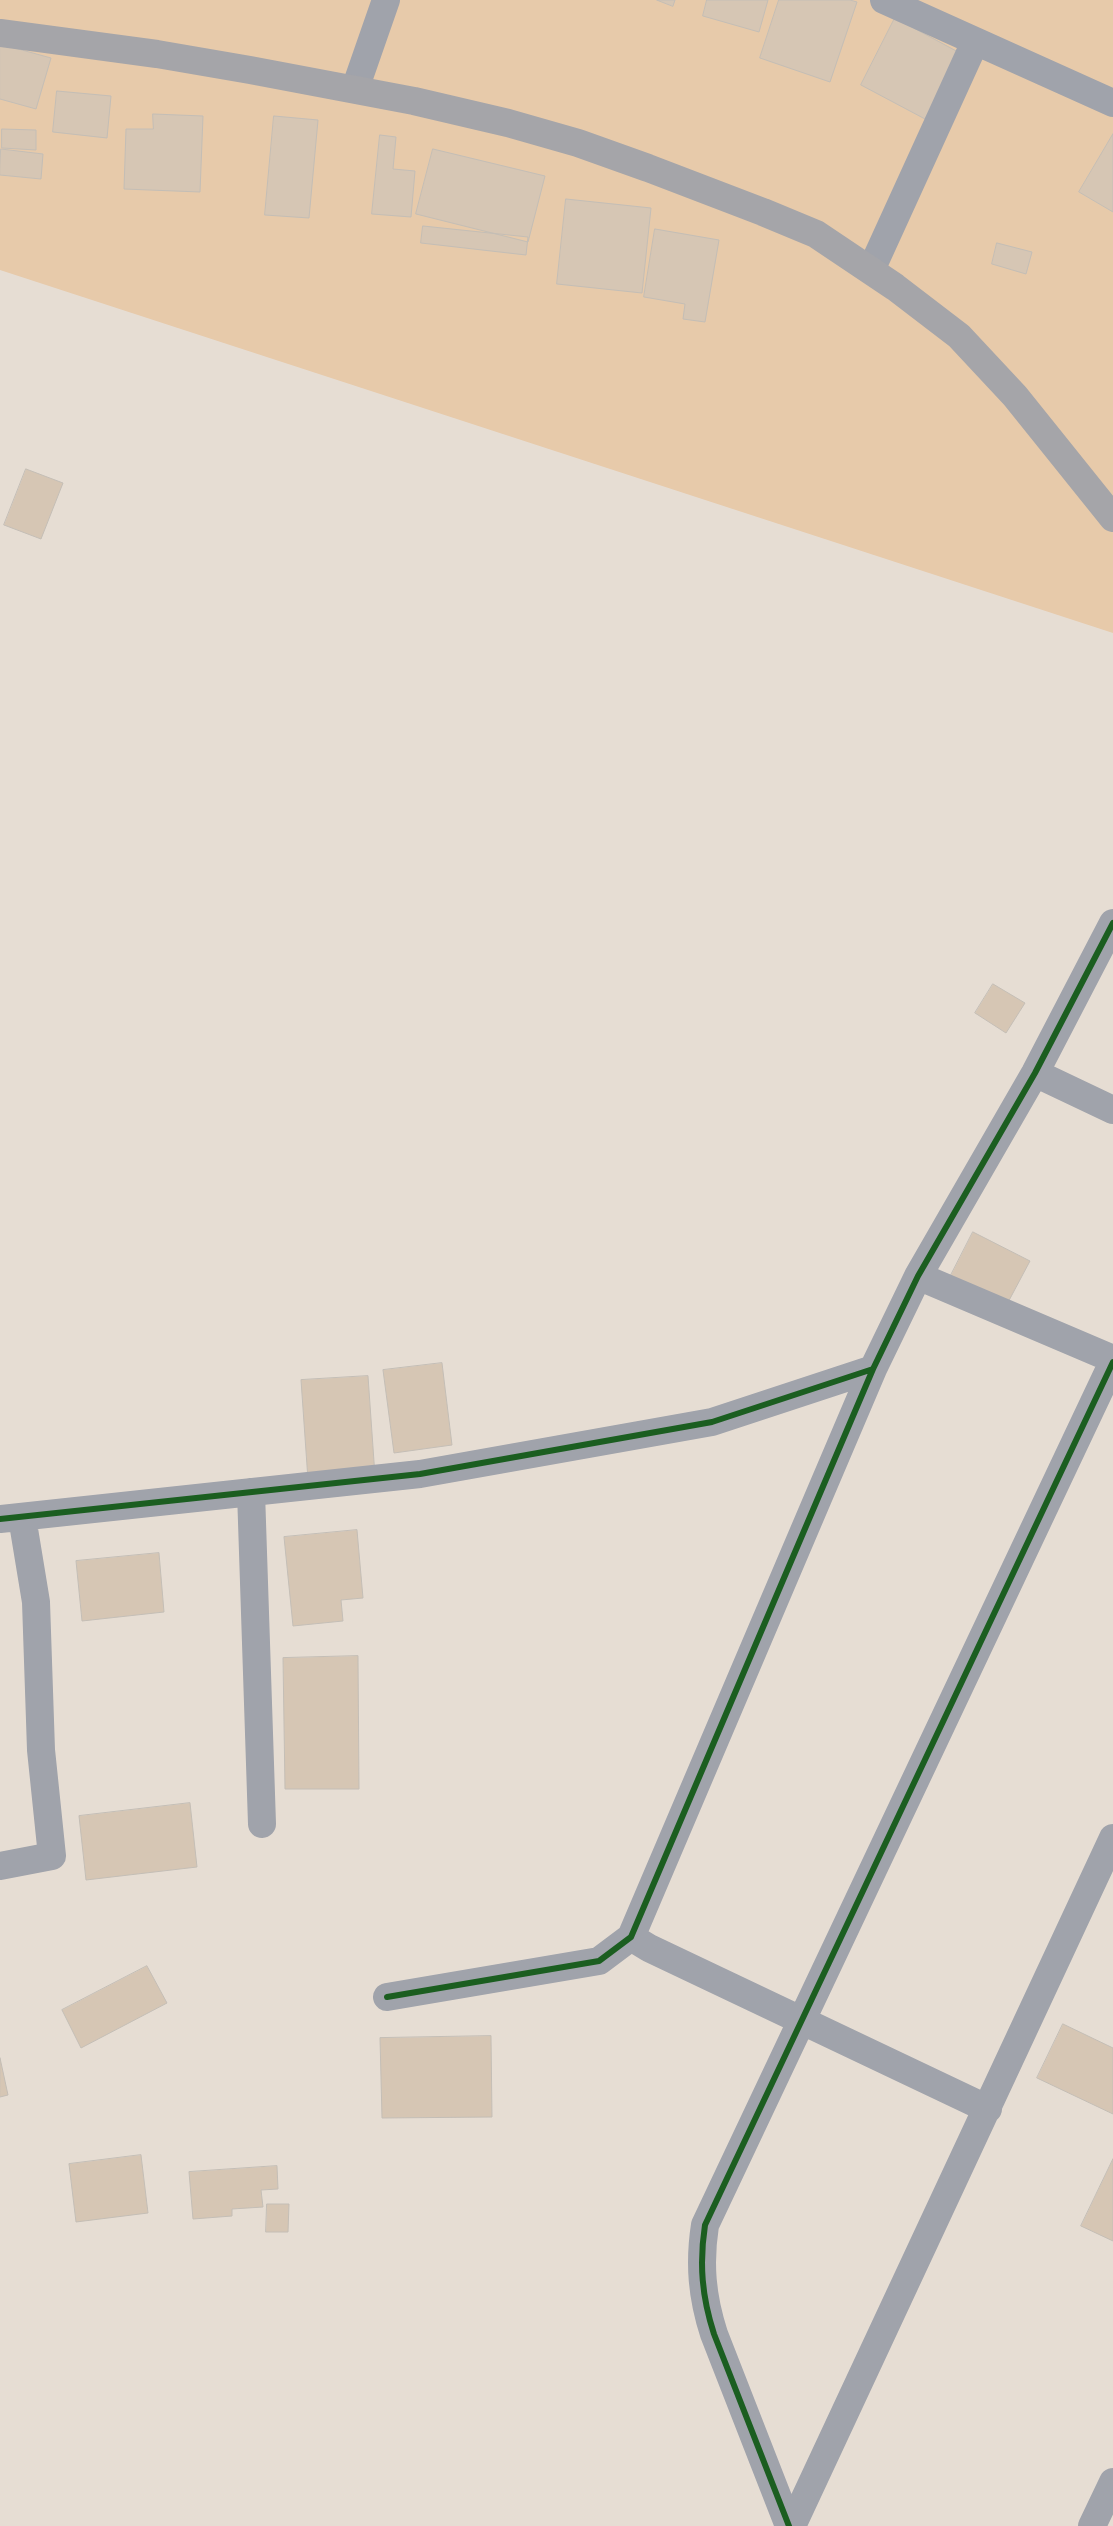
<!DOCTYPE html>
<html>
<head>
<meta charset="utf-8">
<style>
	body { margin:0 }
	canvas { display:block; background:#e6ddd3 }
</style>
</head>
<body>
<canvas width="1113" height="2526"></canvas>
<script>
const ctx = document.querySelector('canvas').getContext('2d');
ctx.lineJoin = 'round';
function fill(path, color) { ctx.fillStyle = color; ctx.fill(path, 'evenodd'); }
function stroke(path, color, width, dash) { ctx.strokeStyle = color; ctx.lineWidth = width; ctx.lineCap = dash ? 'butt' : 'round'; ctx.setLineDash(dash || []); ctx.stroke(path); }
const green = new Path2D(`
	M0,0H1113V633L0,270Z`);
const building = new Path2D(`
	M657,0H675L673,6Z
	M707,0H768L759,32L703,16Z
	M779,0H850L857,2L830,82L760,58Z
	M895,18L960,53L925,119L861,85Z
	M0,44L51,58L36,109L0,99Z
	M57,91L111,96L107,138L53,132Z
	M153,114L203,116L200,192L124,189L126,129H153Z
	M274,116L318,120L309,218L265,215Z
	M2,129L36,130V150L2,148Z
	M1113,134V212L1079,192Z
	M380,135L396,137L393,169L415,171L411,217L372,214Z
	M1,149L43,154L41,179L0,175Z
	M433,149L545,176L528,242L416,214Z
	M566,199L651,208L642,293L557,284Z
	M423,226L528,237L526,255L421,243Z
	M655,229L719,240L705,322L683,319L685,304L644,297Z
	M997,243L1032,252L1026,274L992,264Z
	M26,469L63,483L41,539L4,525Z
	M993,984L1025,1003L1006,1033L975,1013Z
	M973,1232L1030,1261L1005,1308L949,1279Z
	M442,1363L452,1445L394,1453L383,1370Z
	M368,1376L375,1476L308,1480L301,1380Z
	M357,1530L363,1598L341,1600L343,1621L293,1626L284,1537Z
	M159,1553L164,1612L82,1621L76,1561Z
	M358,1656L359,1789H285L283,1658Z
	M190,1803L197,1867L86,1880L79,1816Z
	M147,1966L167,2003L81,2048L62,2010Z
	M1063,2024L1113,2048V2114L1037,2078Z
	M491,2036L492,2117L382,2118L380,2038Z
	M0,2058L8,2095L0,2097Z
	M141,2155L148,2213L76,2222L69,2164Z
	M1113,2159V2241L1081,2226Z
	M277,2166L278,2189L261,2190L263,2207L232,2209V2216L193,2219L189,2172Z
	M267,2204H289L288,2232H266Z`);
const minor = new Path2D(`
	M884,0L1113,103
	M355,89L386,0
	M871,270L975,42
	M1035,1073L1113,1110
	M918,1276L1113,1359
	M251,1492L262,1824
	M0,1519L420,1474L712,1422L873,1369
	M0,1866L52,1856L41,1750L36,1602L22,1517
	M631,1937L649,1948L988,2109
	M387,1997L599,1961L631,1937L873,1369L918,1276L1035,1073L1113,923
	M789,2526L714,2334C702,2297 699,2264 705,2225L1113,1362
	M792,2526L1113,1838
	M1092,2526L1113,2482`);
const major = new Path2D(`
	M0,33L157,54L250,70L414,101L508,123L578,143L648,168L763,212L816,234L895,287L959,336L1015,396L1113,518`);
const cycleway = new Path2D(`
	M0,1519L420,1474L712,1422L873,1369
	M387,1997L599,1961L631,1937L873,1369L918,1276L1035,1073L1113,923
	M789,2526L714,2334C702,2297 699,2264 705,2225L1113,1362`);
fill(green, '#e7caaa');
fill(building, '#d6c6b4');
stroke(building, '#c4beb6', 1);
stroke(minor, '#a0a3ab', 28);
stroke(major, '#a5a5a9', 28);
stroke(cycleway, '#1b5e20', 6);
</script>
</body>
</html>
